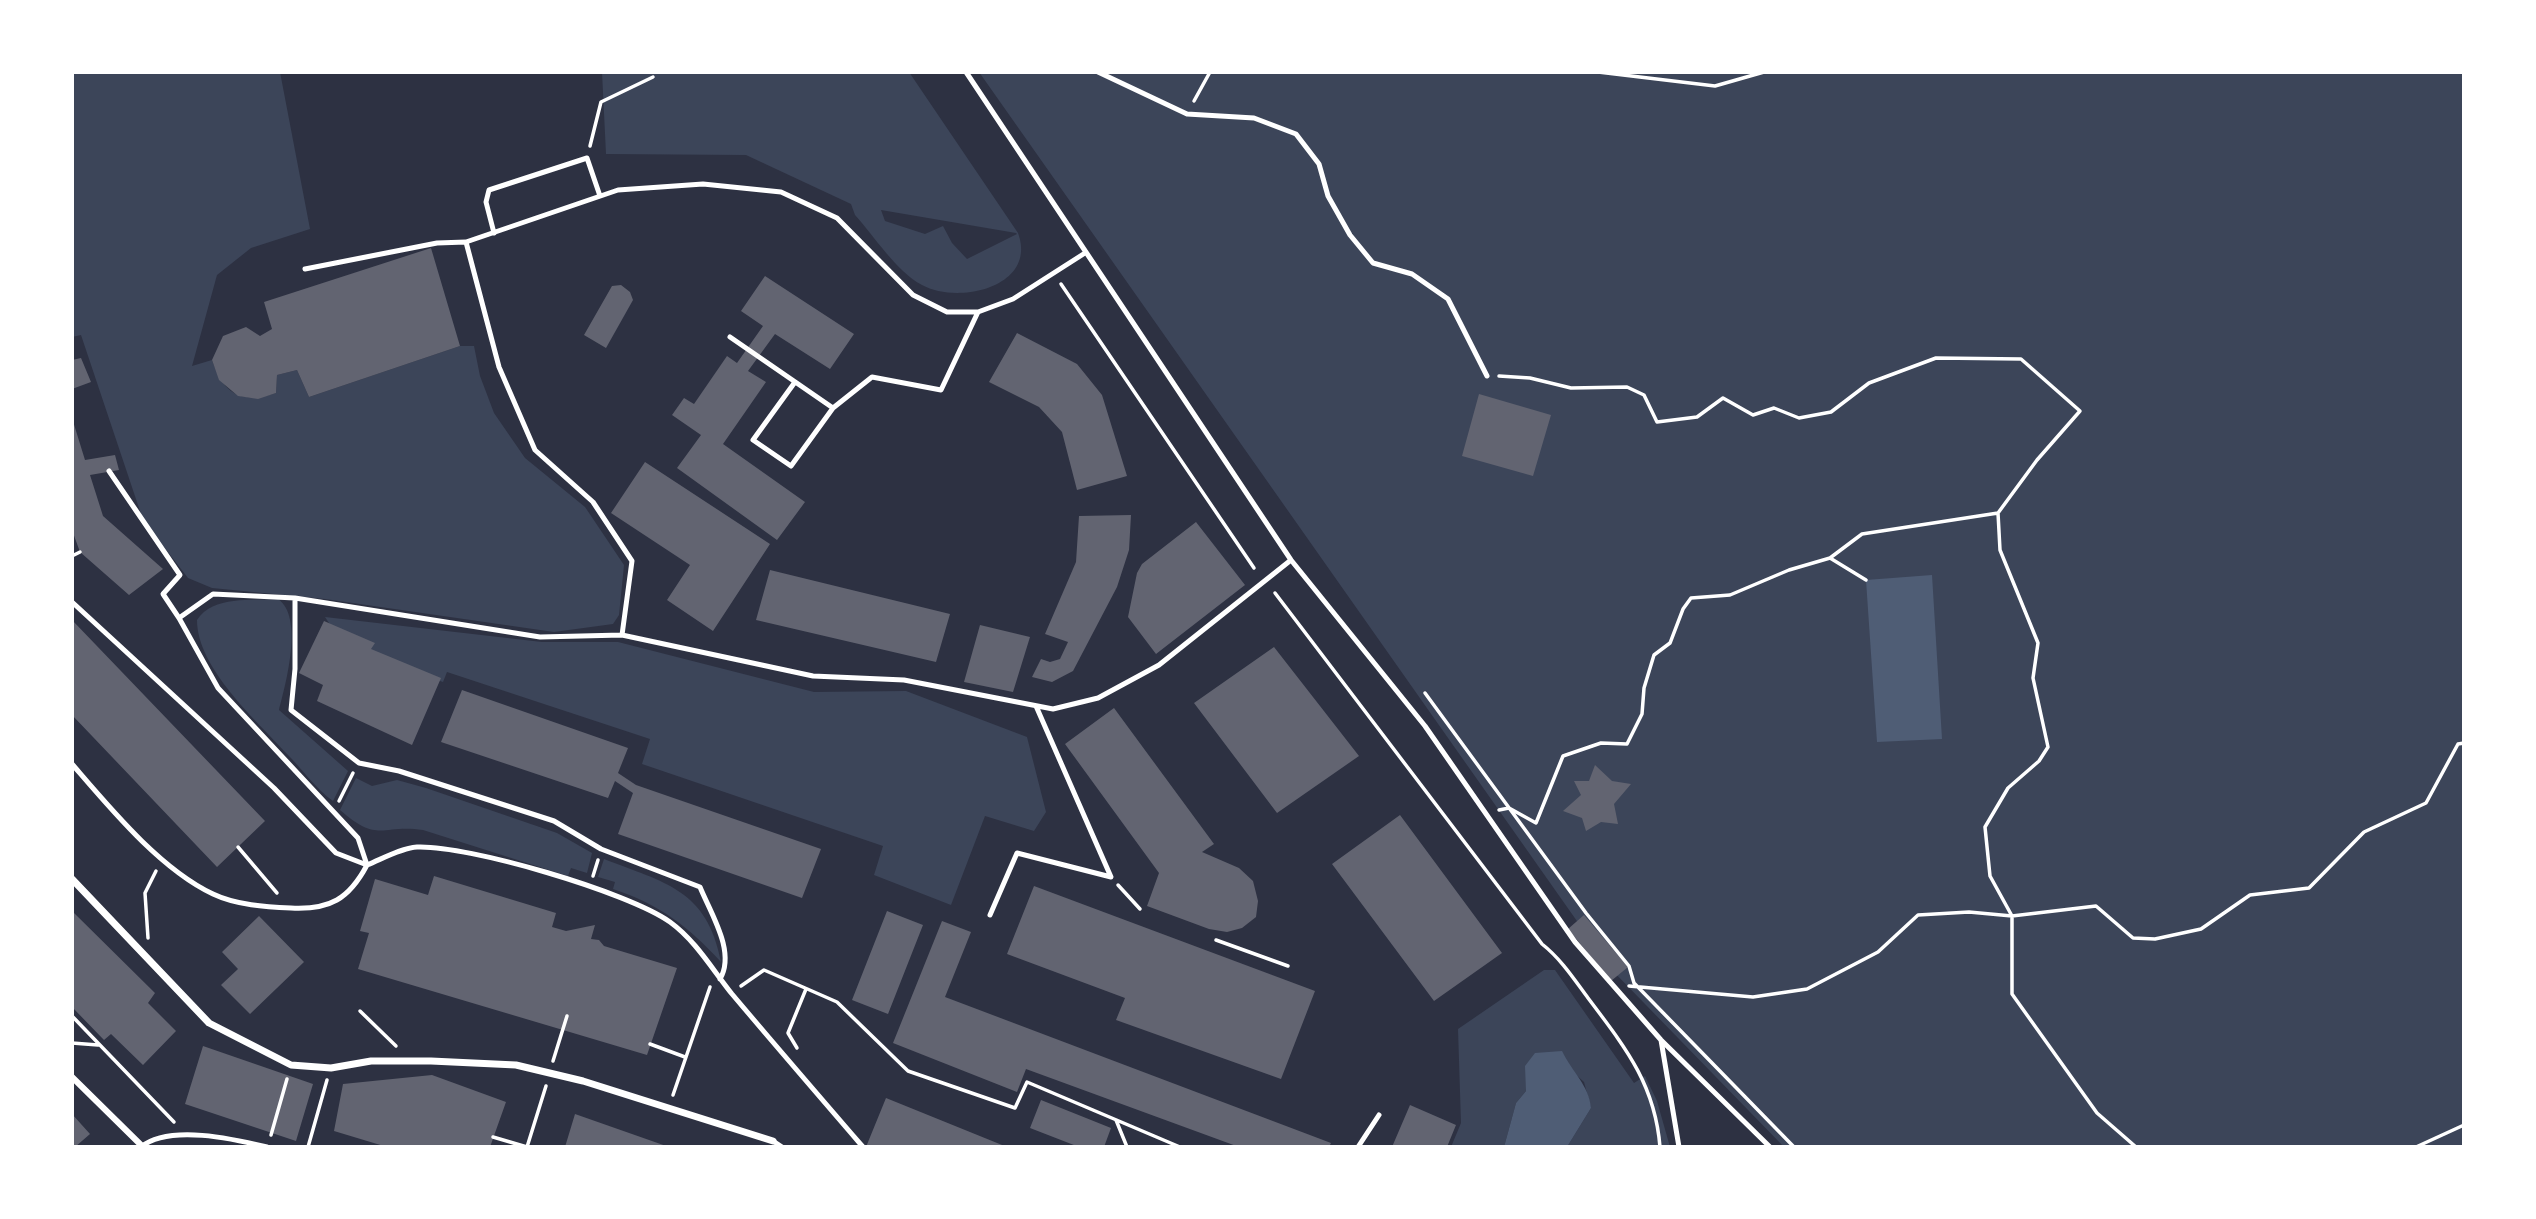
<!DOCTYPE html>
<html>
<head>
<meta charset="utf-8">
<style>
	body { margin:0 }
	#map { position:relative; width:2536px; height:1219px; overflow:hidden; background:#2d3142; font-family:Signika,sans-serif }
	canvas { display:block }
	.frame { position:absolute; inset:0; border:74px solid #fff; pointer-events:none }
</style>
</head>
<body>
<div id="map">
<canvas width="2536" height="1219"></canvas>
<div class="frame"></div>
</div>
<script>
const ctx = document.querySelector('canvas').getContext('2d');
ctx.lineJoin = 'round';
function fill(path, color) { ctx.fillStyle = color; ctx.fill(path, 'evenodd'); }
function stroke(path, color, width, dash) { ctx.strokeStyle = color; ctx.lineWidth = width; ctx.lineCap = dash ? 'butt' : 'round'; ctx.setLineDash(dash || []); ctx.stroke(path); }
const green = new Path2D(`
	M72,72H280L310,229L251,248L217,275L192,366L212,360C224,395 241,404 276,393L277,375L297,370L309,397L460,346H474L480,376L494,413L525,458L585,507L624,565L619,615L613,624L554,632L325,599L212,588L188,578L143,520L81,335L72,337Z
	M602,72H909L1018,233C1038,287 958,305 922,285C896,271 875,237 855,215L851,204L746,155L606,154ZM881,210L1016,233L1017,234L967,259L952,243L943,226L925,234L885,221Z
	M979,72H2464V1147H1784L1610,968Z
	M278,599C304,617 286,683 279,710L348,771L333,801C316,789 302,769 287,754C256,720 197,668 197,620C213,595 252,601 278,599Z
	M325,617L542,642H618L814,692L906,691L1027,737L1046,812L1034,831L985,816L951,905L874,875L883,846L642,764L650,739L447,672L443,682L345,647Z
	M356,778L372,786L397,780L426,788L557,833L592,853L587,873L571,868L568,876L423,830C381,824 379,844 340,810Z
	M604,859C665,883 707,889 721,962C689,927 659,904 613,889L615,882L598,877Z
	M1544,970H1555L1634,1083L1645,1076L1657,1101L1670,1147H1567L1591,1108L1584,1082L1573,1072L1526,1091L1516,1103L1504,1147H1451L1461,1123L1458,1029Z`);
const water = new Path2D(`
	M1932,575L1942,739L1877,742L1866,580Z
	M1562,1051C1572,1072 1589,1085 1591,1108L1567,1147H1504L1516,1103L1526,1091L1525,1066L1535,1053Z`);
const building = new Path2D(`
	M431,248L460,346L309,397L297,370L277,375L276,393L258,399L238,396L219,380L212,360L223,336L246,327L260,336L272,329L264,302Z
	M765,276L854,334L830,369L775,334L748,371L766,382L723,444L805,502L777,540L677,468L701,435L672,415L684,398L694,404L727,356L737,363L763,326L741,311Z
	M621,285L630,292L633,300L606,348L584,335L612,286Z
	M1017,333L1077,364L1102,395L1127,476L1077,490L1062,432L1039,407L989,382Z
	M81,358L91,382L72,389V360Z
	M1479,394L1551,415L1533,476L1462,456Z
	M72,418L85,460L115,455L119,470L90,475L103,516L163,569L129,595L80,552L72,530Z
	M645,462L770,544L713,631L667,600L690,565L611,513Z
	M1131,515L1129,550L1117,587L1073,671L1052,682L1032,677L1041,659L1050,662L1060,659L1068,642L1045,634L1076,562L1079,516Z
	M1196,522L1245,585L1156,654L1128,617L1137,573L1142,564Z
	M770,570L950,614L936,662L756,620Z
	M72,620L265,821L217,867L72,715Z
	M324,621L375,643L371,649L441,678L412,745L317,701L323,685L299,673Z
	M980,625L1030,637L1013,692L964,682Z
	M1274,647L1359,756L1277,813L1194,703Z
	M462,690L628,748L618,773L636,785L821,849L802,898L618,834L633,793L615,781L608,798L441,742Z
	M1114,708L1214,844L1202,852L1239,868L1253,881L1258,901L1256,917L1242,928L1227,932L1209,929L1147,906L1159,873L1065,744Z
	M1595,765L1612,781L1631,784L1614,804L1618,824L1601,822L1586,831L1582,818L1563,811L1581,795L1574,781H1589Z
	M1400,815L1502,953L1434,1001L1332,864Z
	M434,876L556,913L552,927L566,931L595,925L591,939L599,940L604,946L677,968L647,1055L358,969L369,933L360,931L375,879L428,895Z
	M1034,886L1315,991L1281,1079L1116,1020L1125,998L1007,954Z
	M72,911L155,993L148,1003L176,1031L143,1065L111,1034L104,1040L72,1007Z
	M887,911L923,925L888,1014L852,1000Z
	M1584,915L1628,967L1611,981L1568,929Z
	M259,916L304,962L250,1014L221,985L238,969L222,952Z
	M942,921L971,932L945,997L1331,1143L1329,1147H1239L1026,1069L1017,1092L893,1043Z
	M203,1046L313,1084L296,1141L185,1104Z
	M432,1075L506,1102L490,1147H387L334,1131L343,1084Z
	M886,1098L1007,1147H866Z
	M1041,1100L1111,1128L1104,1147H1079L1030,1128Z
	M1410,1105L1456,1125L1447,1147H1392Z
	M72,1114L90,1134L75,1147H72Z
	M575,1114L669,1147H565Z`);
const path = new Path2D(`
	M1598,72L1715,86L1764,72
	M1194,101L1210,72
	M590,146L601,102L653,77
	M1061,284L1254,568
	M1998,513L2000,550L2038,643L2033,678L2048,747L2039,761L2008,788L1985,827L1990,876L2012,916V994L2097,1113L2136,1147
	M72,556L80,552
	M1830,558L1866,580
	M1275,593L1542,944C1561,959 1574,979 1588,998C1625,1047 1655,1084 1660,1147
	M1425,693L1586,913L1629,966L1634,983L1794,1147
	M339,801L353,773
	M1499,810L1509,808L1536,823L1563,756L1601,743L1627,744L1642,714L1644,688L1654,655L1670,643L1683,609L1691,598L1730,595L1789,570L1830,558L1862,534L1998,513L2037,460L2080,411L2021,359L1936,358L1869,383L1831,412L1799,418L1774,408L1753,415L1723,398L1697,417L1657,422L1644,395L1627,387L1571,388L1530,378L1499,376
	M238,847L277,893
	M593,876L598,860
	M1118,885L1140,909
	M148,938L145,893L156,871
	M1216,940L1288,966
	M741,986L764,970L837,1002L908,1071L1015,1108L1027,1082L1180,1147
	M1629,986L1753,997L1807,989L1878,952L1918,915L1969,912L2012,916L2096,906L2133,938L2155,939L2201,929L2250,895L2309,888L2364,832L2426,803L2458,744L2464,743
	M360,1011L396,1046
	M72,1016L174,1122
	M72,1043L98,1045
	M650,1044L685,1057
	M797,1048L788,1033L806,989
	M553,1061L567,1016
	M673,1095L710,987
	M1116,1120L1127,1147
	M271,1135L287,1079
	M493,1137L527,1147
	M308,1147L327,1080
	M527,1147L546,1086
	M2416,1147L2464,1125`);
const service = new Path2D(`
	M966,72L1291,560L1425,726L1575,942L1661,1040L1770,1147
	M1098,72L1187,114L1254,118L1296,134L1319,164L1328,196L1350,235L1373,263L1412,274L1448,299L1487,376
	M494,233L486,202L489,190L587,158L600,196
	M305,269L437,243L466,242
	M730,337L833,408
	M795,382L753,440L791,466L833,408L872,377L941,390L978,312
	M109,471L180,575L163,594L179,618
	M295,598V669L291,710L359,763L399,771L554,821L601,849L700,887C711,914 736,952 720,979
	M72,602L274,788L336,853L367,865
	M622,635L632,561L593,502L535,450L499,367L466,242L618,190L703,184L781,192L837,218L913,295L947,312H978L1013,299L1085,253
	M72,764C110,808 160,869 213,894C236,905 266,907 291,908C330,910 349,899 367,865C382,859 401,848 417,847C468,845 628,892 670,922C696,941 712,969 732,994C775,1045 819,1096 863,1147
	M367,865L358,838L218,688L179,618L213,594L295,598L540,637L622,635L813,676L904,680L1053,709L1098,698L1159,665L1291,560
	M990,915L1017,853L1111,877L1036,706
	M1661,1040L1679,1147
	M773,1141L782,1147
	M141,1147C169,1124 234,1139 267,1147
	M1358,1147L1379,1115`);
const pedestrian = new Path2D(`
	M72,1077L141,1145`);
const minor = new Path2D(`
	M72,879L209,1023L291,1065L331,1068L371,1061H431L516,1065L583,1081L773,1141`);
fill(green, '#3c4559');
fill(water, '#4f5d75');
fill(building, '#626471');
stroke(path, '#fff', 3.5);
stroke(service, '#fff', 5);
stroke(pedestrian, '#fff', 6);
stroke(minor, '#fff', 7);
</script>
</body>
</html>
